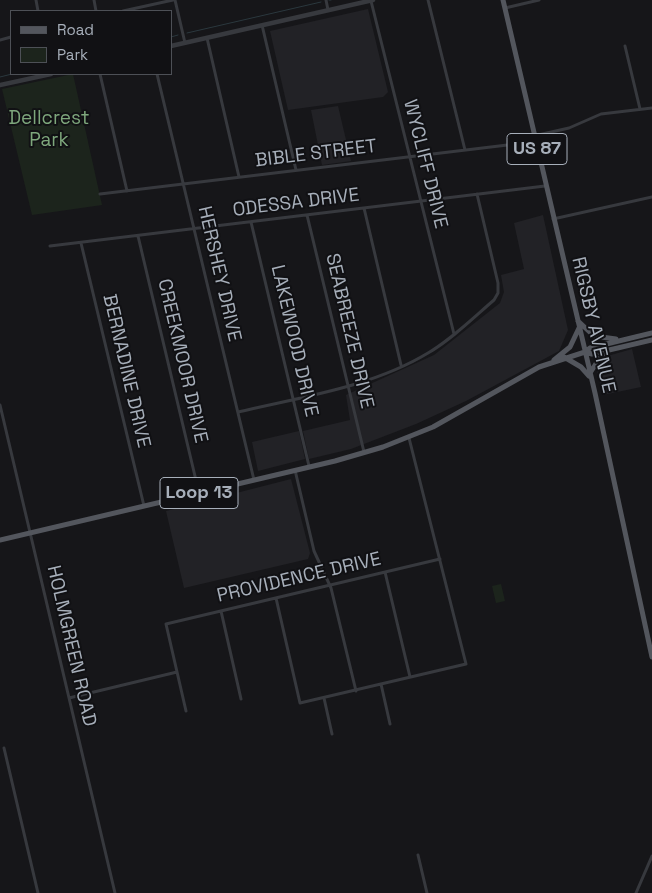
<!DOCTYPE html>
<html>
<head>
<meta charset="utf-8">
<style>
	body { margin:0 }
	#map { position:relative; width:652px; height:893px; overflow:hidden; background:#161619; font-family:"Space Grotesk",sans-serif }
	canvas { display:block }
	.legend { position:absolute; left:10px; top:10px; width:162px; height:65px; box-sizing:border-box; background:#111114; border:1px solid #4d5056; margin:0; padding:6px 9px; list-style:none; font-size:15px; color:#a7afba }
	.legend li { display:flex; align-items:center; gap:10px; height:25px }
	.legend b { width:25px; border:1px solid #4d5056 }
</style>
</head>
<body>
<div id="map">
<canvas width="652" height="893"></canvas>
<ul class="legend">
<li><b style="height:6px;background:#53565d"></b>Road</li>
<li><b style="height:14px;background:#1c241c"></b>Park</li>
</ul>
</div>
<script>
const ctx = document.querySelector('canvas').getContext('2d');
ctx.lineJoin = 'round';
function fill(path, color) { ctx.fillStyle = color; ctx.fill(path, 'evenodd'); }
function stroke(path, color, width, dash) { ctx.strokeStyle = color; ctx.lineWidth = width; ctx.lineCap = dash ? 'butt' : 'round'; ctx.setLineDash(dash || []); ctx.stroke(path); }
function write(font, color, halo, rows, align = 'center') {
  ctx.font = font + ' "Space Grotesk",sans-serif'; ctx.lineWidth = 4; ctx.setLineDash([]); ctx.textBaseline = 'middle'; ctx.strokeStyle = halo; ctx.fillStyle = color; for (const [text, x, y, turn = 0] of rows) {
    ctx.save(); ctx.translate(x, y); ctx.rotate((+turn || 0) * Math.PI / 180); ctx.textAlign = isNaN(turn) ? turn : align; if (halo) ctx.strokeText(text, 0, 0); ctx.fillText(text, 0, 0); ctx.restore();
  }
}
const built = new Path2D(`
	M368,9L388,92L383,97L288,110L270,31Z
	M338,106L351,161L322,165L311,110Z
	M543,215L568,330L559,351L466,401L416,424L351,449L309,459L303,431L350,420L346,395L434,355L500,303L504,292L501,275L524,269L514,223Z
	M632,349L641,387L603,395L597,371L604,357Z
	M299,431L305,459L258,471L252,442Z
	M291,479L310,553L308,559L184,588L166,511Z`);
const green = new Path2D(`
	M73,74L102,205L32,215L2,89Z
	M501,584L505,601L496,603L492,586Z`);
const stream = new Path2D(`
	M329,0H331
	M187,33L321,2
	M171,37L178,35
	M0,77L12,74`);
const minor = new Path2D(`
	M36,0L38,11
	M94,0L96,11
	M175,0L185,43
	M326,0L328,10
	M428,0L465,150
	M371,1L454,334
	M505,8L539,0
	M123,11L173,0
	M262,25L296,170
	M207,38L239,177
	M0,40L11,37
	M625,46L640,109
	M100,74L127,191
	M157,74L254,480
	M100,194L524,143L538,135L569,128L601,114L652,108
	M364,208L401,365
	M307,215L364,452
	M553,219L652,197
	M251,222L309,466
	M138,236L199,493
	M81,243L144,506
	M50,246L545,186
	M0,405L115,893
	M238,412C301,397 372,387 428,353C452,339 473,318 494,300L498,293V283L477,194
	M295,470L314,551L331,588L356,691
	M385,572L410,677
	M276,598L300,703L466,664L409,438
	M221,611L241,699
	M381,684L390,724
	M69,698L177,672
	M324,698L332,734
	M186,711L166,624L440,559
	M4,748L38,893
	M418,855L427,893
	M636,893L652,856`);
const tertiary = new Path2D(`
	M171,46L373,0
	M0,85L51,74`);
const primary = new Path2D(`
	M503,0L595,393L652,657
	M578,321L594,336L616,339
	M585,352L592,354L652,340
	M564,357L581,367L589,376
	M554,360L570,347L579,328
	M590,373L599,359L607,351
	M0,540L335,461L383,447L433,427L539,367L585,352L590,348L652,333`);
const shields = [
	[537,149,60],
	[199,493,78]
];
const shieldNames = [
	["US 87",537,149],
	["Loop 13",199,493]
];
const parkNames = [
	["Dellcrest",49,119],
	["Park",49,141]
];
const streetNames = [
	["BIBLE STREET",316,154,-7],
	["WYCLIFF DRIVE",425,164,76],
	["ODESSA DRIVE",296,203,-7],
	["HERSHEY DRIVE",219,274,77],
	["RIGSBY AVENUE",593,325,77],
	["SEABREEZE DRIVE",349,331,77],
	["LAKEWOOD DRIVE",294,341,77],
	["CREEKMOOR DRIVE",182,361,77],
	["BERNADINE DRIVE",126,371,77],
	["PROVIDENCE DRIVE",299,578,-13],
	["HOLMGREEN ROAD",71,646,77]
];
fill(built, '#222226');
fill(green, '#1c241c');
stroke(stream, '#2b383e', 1);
stroke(minor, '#37393e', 3);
stroke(tertiary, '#37393e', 4.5);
stroke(primary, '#53565d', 5);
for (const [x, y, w] of shields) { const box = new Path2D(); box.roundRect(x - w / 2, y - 15.5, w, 31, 4); ctx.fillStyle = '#111114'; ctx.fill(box); stroke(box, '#a7afba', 1); }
write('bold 18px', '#a7afba', null, shieldNames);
write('19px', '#7ea77c', '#111114', parkNames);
write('19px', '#a7afba', '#111114', streetNames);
</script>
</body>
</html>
